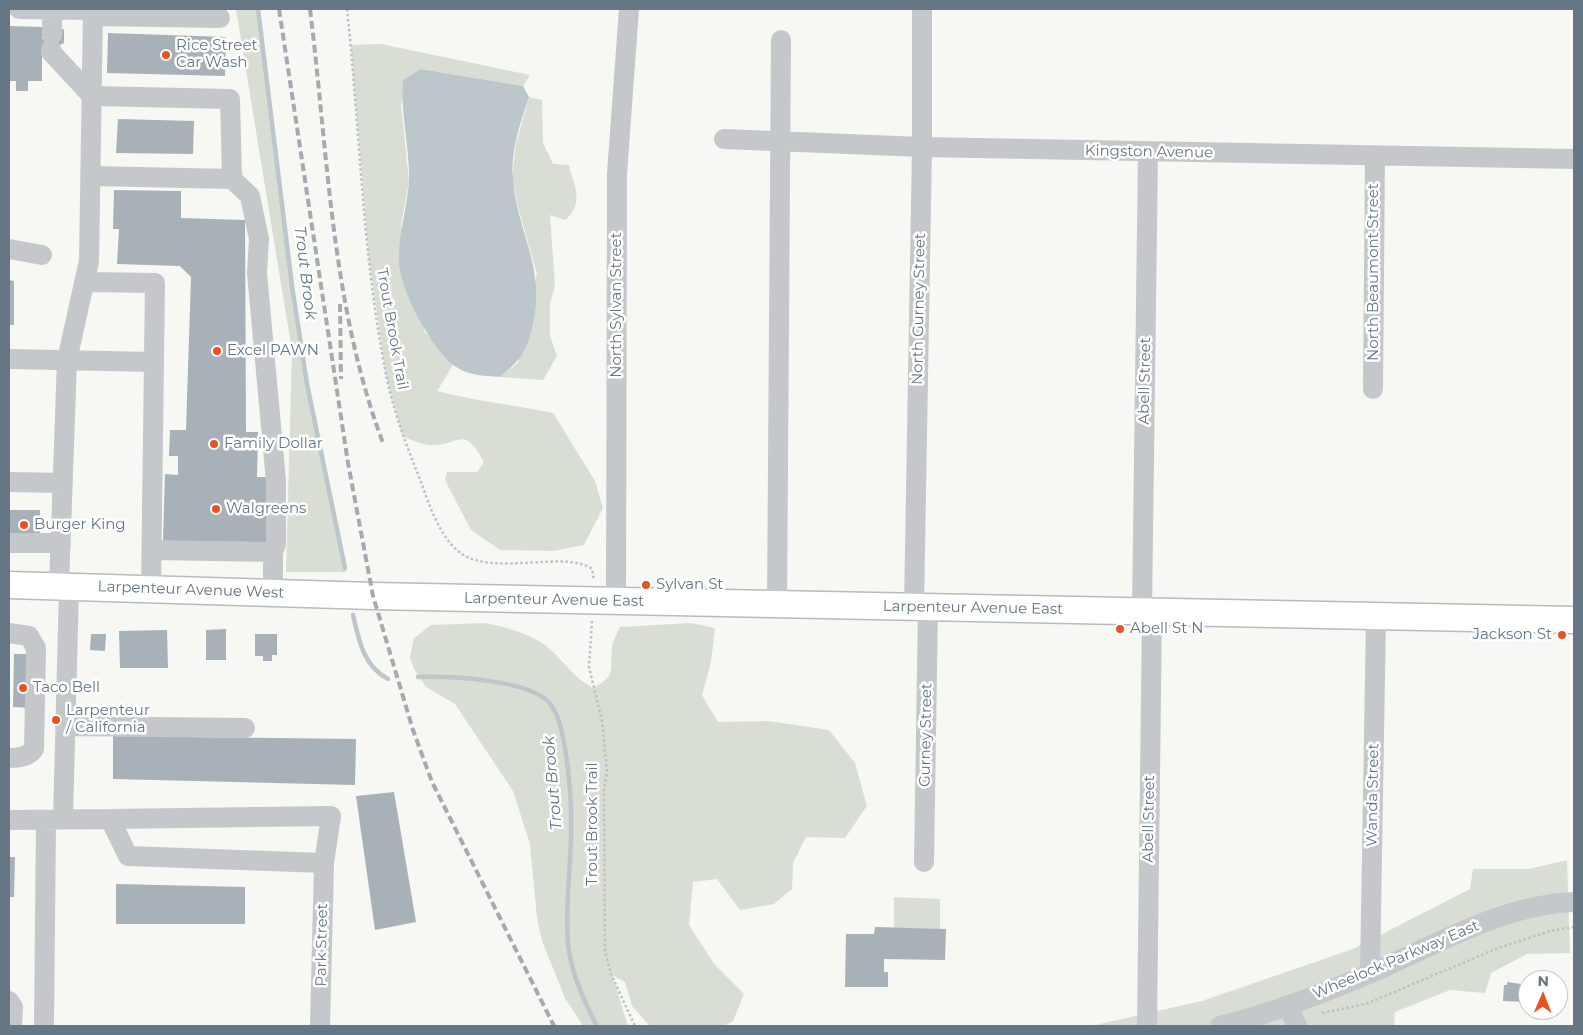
<!DOCTYPE html>
<html>
<head>
<meta charset="utf-8">
<style>
	body { margin:0 }
	#map { position:relative; width:1583px; height:1035px; overflow:hidden; background:#f7f7f3; font-family:Montserrat,sans-serif }
	canvas { display:block }
	.frame { position:absolute; inset:0; border:10px solid #657685; pointer-events:none }
	.north { position:absolute; left:1518px; top:970px; width:50px; height:50px; box-sizing:border-box; background:#fff; border:1px solid #c1c8ce; border-radius:50%; rotate:1deg; font-size:14px; font-weight:700; line-height:20px; text-align:center; color:#657685 }
	.north::after { content:''; display:block; margin:auto; width:18px; height:22px; background:#e65424; clip-path:polygon(50% 0,100% 100%,50% 72%,0 100%) }
</style>
</head>
<body>
<div id="map">
<canvas width="1583" height="1035"></canvas>
<div class="frame"></div>
<div class="north">N</div>
</div>
<script>
const ctx = document.querySelector('canvas').getContext('2d');
ctx.lineJoin = 'round';
function fill(path, color) { ctx.fillStyle = color; ctx.fill(path, 'evenodd'); }
function stroke(path, color, width, dash) { ctx.strokeStyle = color; ctx.lineWidth = width; ctx.lineCap = dash ? 'butt' : 'round'; ctx.setLineDash(dash || []); ctx.stroke(path); }
function write(font, color, halo, rows, align = 'center') {
  ctx.font = font + ' Montserrat,sans-serif'; ctx.lineWidth = 5; ctx.setLineDash([]); ctx.textBaseline = 'middle'; ctx.strokeStyle = halo; ctx.fillStyle = color; for (const [text, x, y, turn = 0] of rows) {
    ctx.save(); ctx.translate(x, y); ctx.rotate((+turn || 0) * Math.PI / 180); ctx.textAlign = isNaN(turn) ? turn : align; if (halo) ctx.strokeText(text, 0, 0); ctx.fillText(text, 0, 0); ctx.restore();
  }
}
const green = new Path2D(`
	M236,9H258L307,384L346,572H286L292,351Z
	M381,44L530,75L523,86L422,69L401,104L409,182L401,225L424,331L453,365L437,391C475,401 514,405 553,413L595,481L603,508L584,545L553,551L500,550L471,530L445,480L447,472H477L484,462C463,423 460,446 430,445C422,445 411,439 403,437L386,375L369,259L351,45Z
	M529,97L542,100L543,143L553,164L569,165C574,187 585,203 565,220L550,215L555,285L550,304V336L557,356L543,380L500,377L518,363L537,274L518,207L512,177L516,144Z
	M486,623C508,628 533,634 550,649C565,663 575,679 593,688C616,676 610,671 612,649C612,642 617,634 620,627L691,623L715,628L711,662L702,695L718,722L768,721L829,730L855,763L867,806L845,838L806,837L793,863L792,889L774,904L740,910L717,879L693,882L689,925L715,965L744,994L733,1021L724,1026H650L632,1006L625,982L612,975L628,1026H583L565,998L542,941L537,918L530,844L513,791L455,704L426,687L414,669L410,657L414,638L431,625Z
	M1567,860L1570,953L1527,954L1491,973L1485,993L1450,990L1395,1012L1394,1026H1091L1202,1001L1353,949L1470,889L1473,869H1529Z
	M894,897L940,899V929L894,928Z`);
const water = new Path2D(`
	M421,69L523,86L529,97C521,121 510,152 513,179C517,232 546,267 533,324C527,351 521,360 500,377C484,376 466,375 453,365C431,348 400,290 399,262C398,235 407,209 409,182C410,148 400,114 403,80Z`);
const stream = new Path2D(`
	M258,9L292,286L307,384L345,568
	M353,615C359,640 363,666 388,679
	M418,677C447,676 533,679 551,705C560,718 562,733 565,748C570,778 572,809 571,839C570,874 565,909 568,944C571,973 584,1001 597,1026`);
const building = new Path2D(`
	M9,26L42,27V39L64,29V43L42,53V81H28V91H16V81H9Z
	M108,33L226,37L225,76L107,73Z
	M118,119L194,121L193,154L116,153Z
	M114,190L181,191V218L245,220L246,432H258L257,477H269L267,544L163,541L165,474L178,475V456H169L170,430H186L191,277L180,266L117,264L119,229H113Z
	M9,280L14,281V325H9Z
	M9,510H40V541H9Z
	M226,629V660H206V630Z
	M167,630L168,668H120L119,631Z
	M91,634H106L105,651L90,650Z
	M255,634H277V655H272V661H263V656H255Z
	M14,654H34L33,708L13,707Z
	M113,736L356,739L355,785L113,779Z
	M394,792L416,922L375,930L356,796Z
	M9,857H15L14,897H9Z
	M116,884L245,887V924H116Z
	M875,927L946,929L945,960L884,959V972H888V987H845L846,934H874Z
	M1542,976H1557V980H1542Z
	M1507,982L1528,985V1002L1503,1001L1504,985H1507Z
	M1558,983H1564V992H1558Z`);
const path = new Path2D(`
	M347,9C360,130 362,254 386,374C393,411 407,447 421,482C429,505 441,540 462,554C495,576 567,550 592,569L594,580
	M592,621L589,667L602,721L607,771L604,789L605,951L611,974L635,1026
	M1322,1013L1366,1004L1498,948L1550,931L1574,927`);
const minor = new Path2D(`
	M19,9L93,10L89,261L67,360L59,586
	M93,16L220,18
	M52,35V10
	M51,49V52L92,96L230,99L232,179L91,176
	M724,139L922,147L1574,159
	M232,179L250,196L259,239L257,273L276,481V544L273,552
	M9,249L42,255
	M84,282L155,283L151,589
	M9,359L154,362
	M1373,389L1375,156
	M9,482L63,483
	M9,543H61
	M152,550L273,552V593
	M616,601L617,174L629,9
	M777,605L781,40
	M914,607L922,147V11
	M1142,611L1148,152
	M9,633L29,636L36,648L34,749C28,757 19,758 9,758
	M65,726L245,728
	M63,819L69,587
	M9,820L110,819L128,856L324,863L331,816L110,819
	M924,862L928,607
	M1370,973L1376,617
	M9,1001L13,1007L12,1026
	M1287,1005L1297,1026
	M44,1026L46,820
	M320,1026L324,863
	M1147,1026L1152,612
	M1220,1026C1271,1014 1323,993 1371,973C1436,945 1501,905 1574,902`);
const major = new Path2D(`
	M9,585L373,596L1574,620`);
const rail = new Path2D(`
	M279,9L348,463L373,596L413,730L432,782L554,1026
	M310,9C328,153 331,305 383,443
	M340,304L341,379`);
const markers = [
	[166,55,5,"#e65424"],
	[217,351,5,"#e65424"],
	[214,444,5,"#e65424"],
	[216,509,5,"#e65424"],
	[24,525,5,"#e65424"],
	[646,585,5,"#e65424"],
	[1120,629,5,"#e65424"],
	[1562,635,5,"#e65424"],
	[23,688,5,"#e65424"],
	[56,720,5,"#e65424"]
];
const poiNames = [
	["Rice Street",176,46],
	["Car Wash",176,63],
	["Excel PAWN",227,351],
	["Family Dollar",224,444],
	["Walgreens",226,509],
	["Burger King",34,525],
	["Sylvan St",656,585],
	["Abell St N",1130,629],
	["Jackson St",1552,635,"right"],
	["Taco Bell",33,688],
	["Larpenteur",66,711],
	["/ California",66,728]
];
const streetNames = [
	["Kingston Avenue",1149,152,1],
	["North Beaumont Street",1374,272,-90],
	["North Sylvan Street",617,305,-90],
	["North Gurney Street",919,309,-89],
	["Trout Brook Trail",392,329,80],
	["Abell Street",1145,381,-89],
	["Larpenteur Avenue West",191,590,2],
	["Larpenteur Avenue East",554,600,1],
	["Larpenteur Avenue East",973,608,1],
	["Gurney Street",926,735,-89],
	["Wanda Street",1373,795,-89],
	["Abell Street",1149,819,-89],
	["Trout Brook Trail",593,824,-90],
	["Park Street",322,945,-89],
	["Wheelock Parkway East",1396,960,-23]
];
const waterNames = [
	["Trout Brook",305,273,83],
	["Trout Brook",553,783,-95]
];
fill(green, '#d8ded4');
fill(water, '#bcc6cb');
stroke(stream, '#bcc6cb', 4.5);
fill(building, '#a8b1b7');
stroke(major, '#b7bbbf', 29);
stroke(path, '#bec0c2', 2.5, [2.5, 2.5]);
stroke(minor, '#c4c8cb', 20);
stroke(major, '#fff', 26);
stroke(rail, '#a4aab0', 4, [8, 4]);
for (const [x, y, r, color] of markers) { const dot = new Path2D(); dot.arc(x, y, r, 0, 2 * Math.PI); ctx.fillStyle = color; ctx.fill(dot); stroke(dot, '#fff', 2); }
write('15px', '#657685', '#fff', poiNames, 'left');
write('15px', '#657685', '#fff', streetNames);
write('italic 16px', '#617881', '#fff', waterNames);
</script>
</body>
</html>
